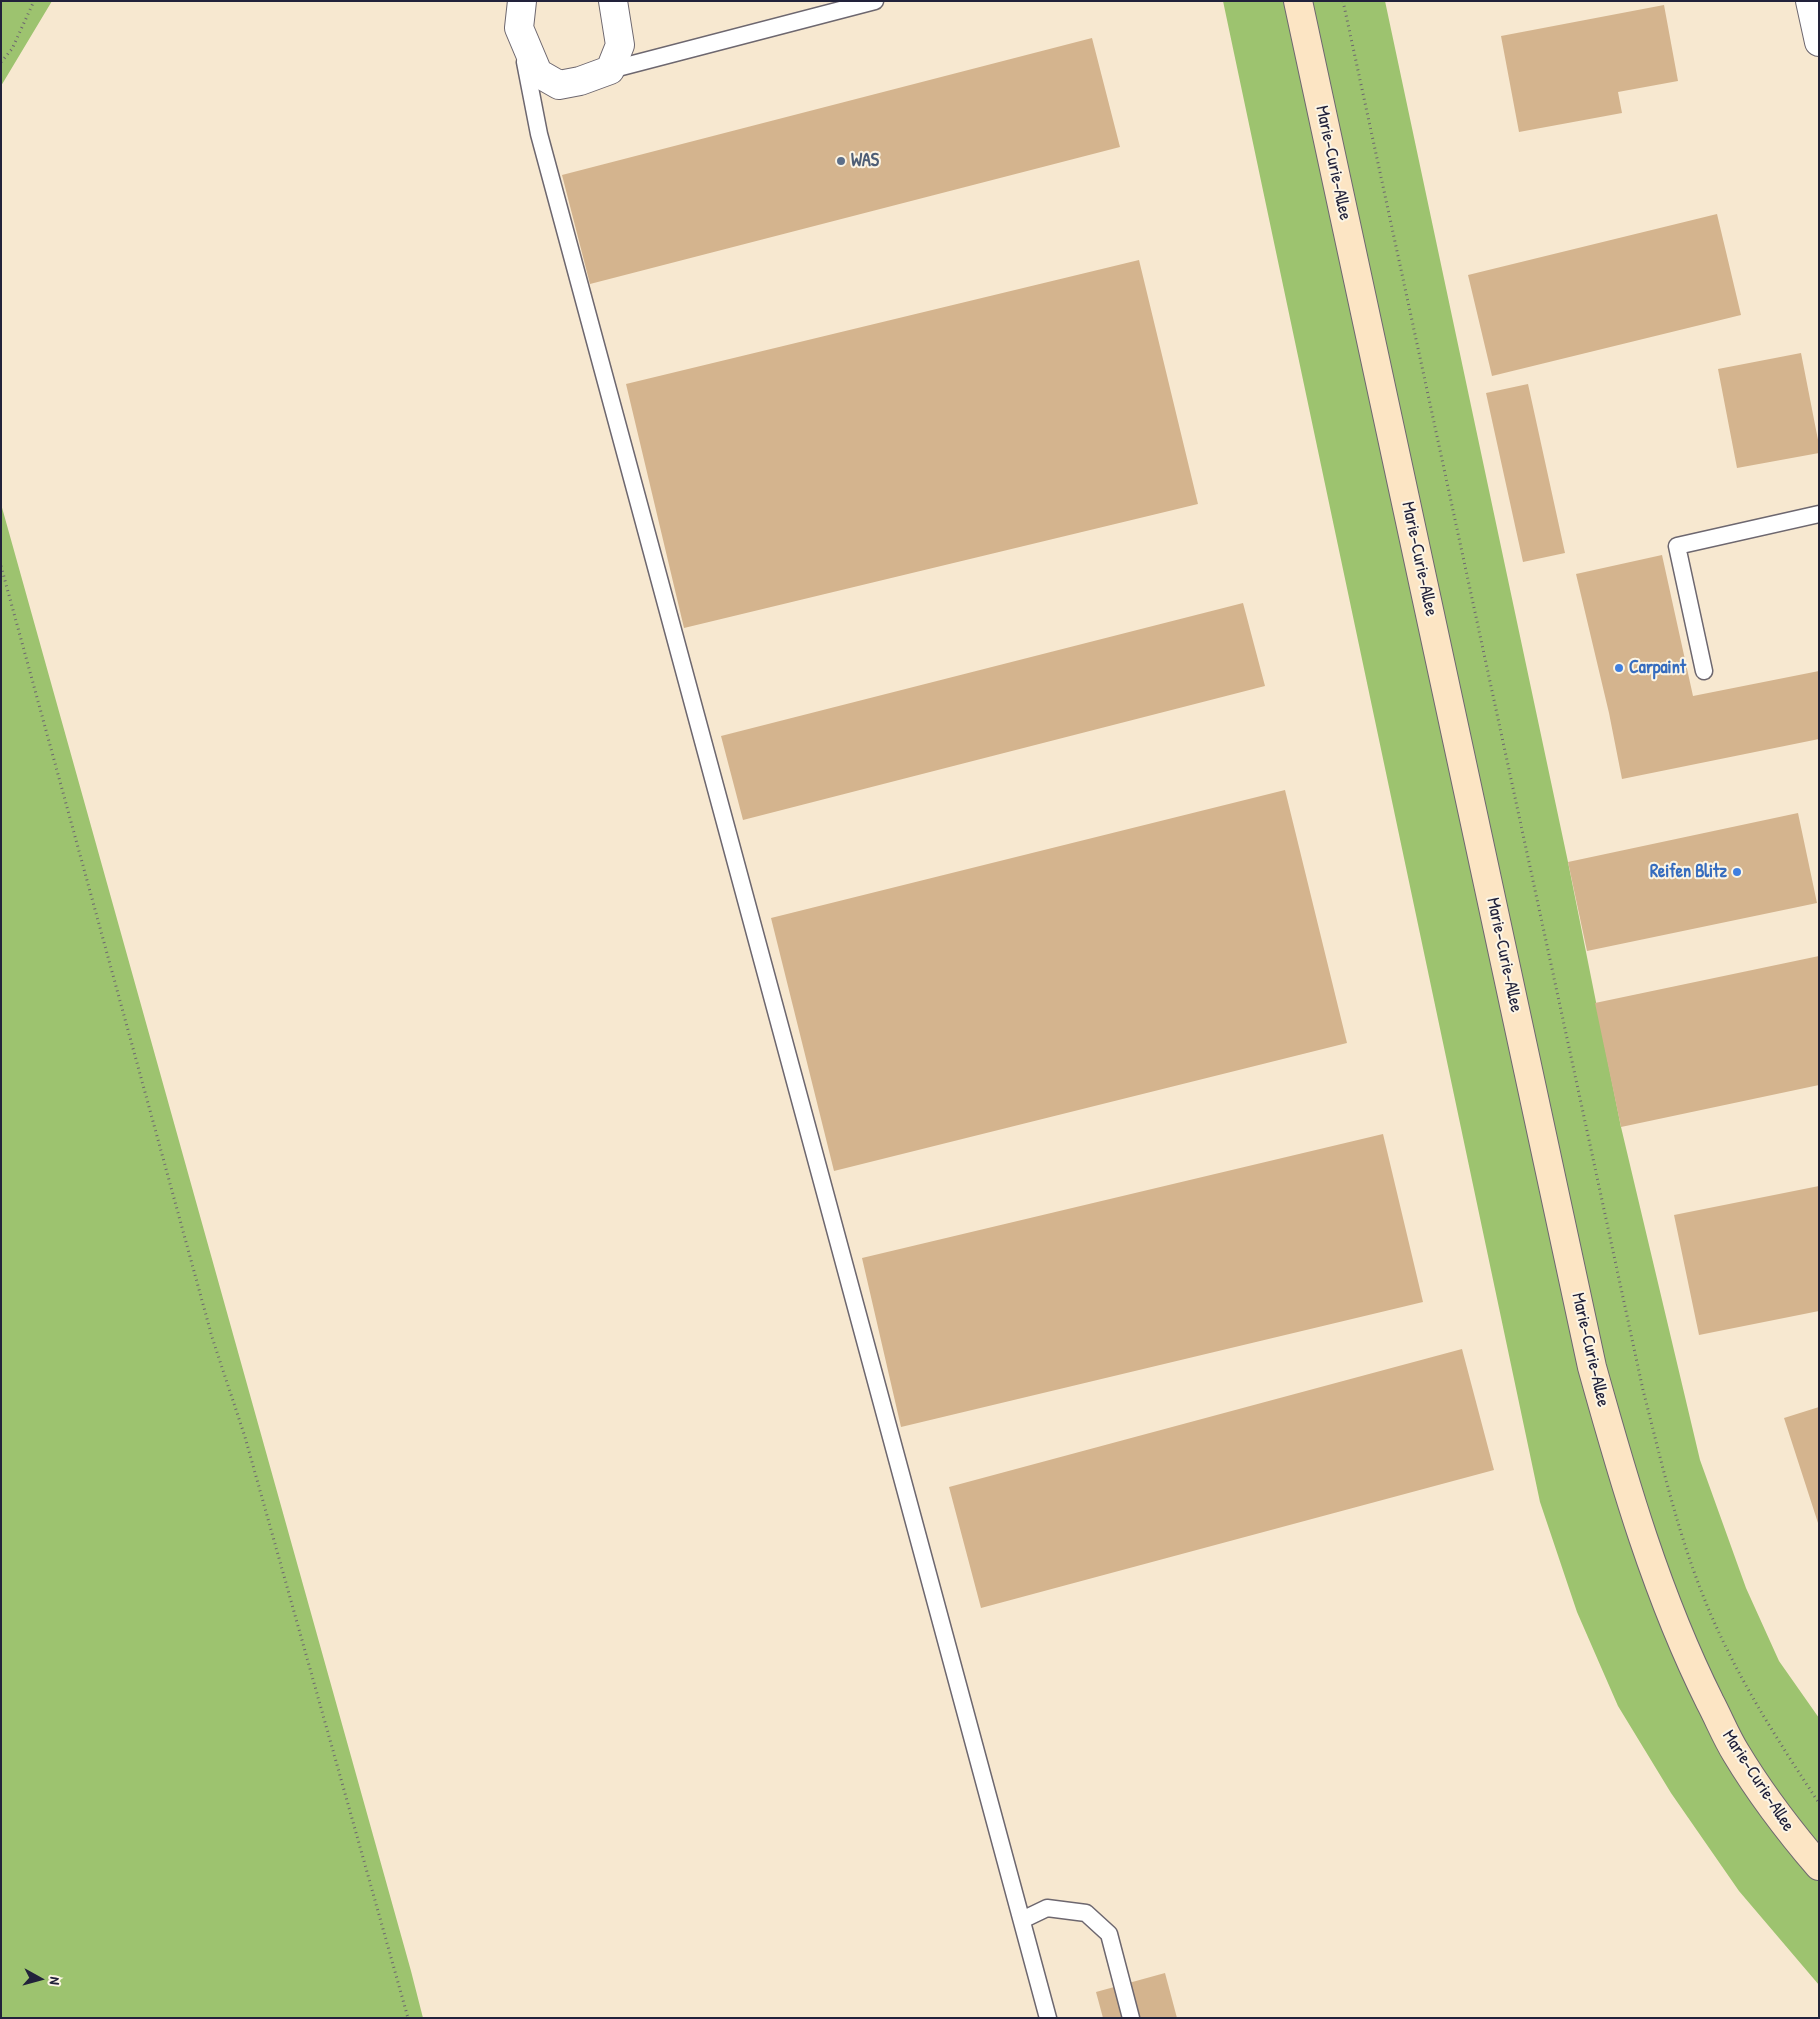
<!DOCTYPE html>
<html>
<head>
<meta charset="utf-8">
<style>
	body { margin:0 }
	#map { position:relative; width:1820px; height:2019px; overflow:hidden; background:#f7e8d0; font-family:"Patrick Hand",sans-serif }
	canvas { display:block }
	.frame { position:absolute; inset:0; border:2px solid #22223b; pointer-events:none }
	.north { position:absolute; left:15px; top:1954px; width:50px; height:50px; -webkit-text-stroke:4px #fcf5e5; paint-order:stroke; rotate:97deg; font-size:14px; font-weight:700; line-height:20px; text-align:center; color:#22223b }
	.north::after { content:''; display:block; margin:auto; width:18px; height:22px; background:#22223b; clip-path:polygon(50% 0,100% 100%,50% 72%,0 100%) }
</style>
</head>
<body>
<div id="map">
<canvas width="1820" height="2019"></canvas>
<div class="frame"></div>
<div class="north">N</div>
</div>
<script>
const ctx = document.querySelector('canvas').getContext('2d');
ctx.lineJoin = 'round';
function fill(path, color) { ctx.fillStyle = color; ctx.fill(path, 'evenodd'); }
function stroke(path, color, width, dash) { ctx.strokeStyle = color; ctx.lineWidth = width; ctx.lineCap = dash ? 'butt' : 'round'; ctx.setLineDash(dash || []); ctx.stroke(path); }
function write(font, color, halo, rows, align = 'center') {
  ctx.font = font + ' "Patrick Hand",sans-serif'; ctx.lineWidth = 4; ctx.setLineDash([]); ctx.textBaseline = 'middle'; ctx.strokeStyle = halo; ctx.fillStyle = color; for (const [text, x, y, turn = 0] of rows) {
    ctx.save(); ctx.translate(x, y); ctx.rotate((+turn || 0) * Math.PI / 180); ctx.textAlign = isNaN(turn) ? turn : align; if (halo) ctx.strokeText(text, 0, 0); ctx.fillText(text, 0, 0); ctx.restore();
  }
}
const green = new Path2D(`
	M1,1H52L1,86Z
	M1223,1H1385L1568,862L1621,1127L1700,1460L1746,1588L1779,1661L1819,1718V1985L1739,1891L1671,1793L1618,1706L1577,1612L1540,1502Z
	M1,504L411,1971L423,2018H1Z`);
const building = new Path2D(`
	M1664,5L1678,81L1618,92L1622,113L1519,132L1501,36Z
	M1092,38L1120,147L590,284L562,175Z
	M1717,214L1741,315L1492,376L1468,275Z
	M1139,260L1198,504L684,628L626,384Z
	M1801,353L1819,445V453L1737,468L1718,369Z
	M1528,384L1565,553L1523,562L1486,393Z
	M1662,555L1693,696L1819,671V739L1622,779L1609,713L1576,574Z
	M1243,603L1265,686L743,820L721,736Z
	M1285,790L1347,1043L834,1171L771,918Z
	M1798,813L1817,903L1587,951L1568,862Z
	M1819,956V1085L1621,1127L1595,1003Z
	M1383,1134L1423,1302L901,1427L862,1258Z
	M1819,1186V1311L1699,1335L1674,1215Z
	M1462,1349L1494,1470L981,1608L949,1487Z
	M1819,1407V1523H1818L1784,1418Z
	M1165,1973L1177,2018H1103L1096,1992Z`);
const path = new Path2D(`
	M1343,1L1643,1390C1661,1460 1677,1531 1704,1598C1733,1671 1776,1738 1819,1803
	M1,62L12,49L34,1
	M1,566L212,1337L245,1437L408,2018`);
const service = new Path2D(`
	M525,62L539,134L1048,2018
	M610,70L875,1
	M1704,671L1677,546L1819,514
	M1022,1920L1047,1908L1086,1913L1109,1934L1131,2018`);
const minor = new Path2D(`
	M522,1L519,28L538,73L559,85L580,81L610,70L620,45L613,1
	M1810,1L1819,42`);
const secondary = new Path2D(`
	M1298,1L1592,1367C1624,1482 1657,1596 1710,1702C1719,1719 1726,1737 1736,1753C1760,1793 1789,1831 1819,1866`);
const markers = [
	[841,161,5,"#5c6f8a"],
	[1619,668,5,"#3f7fe0"],
	[1737,872,5,"#3f7fe0"]
];
const serviceNames = [
	["WAS",851,161]
];
const streetNames = [
	["Marie-Curie-Allee",1333,163,78],
	["Marie-Curie-Allee",1419,559,78],
	["Marie-Curie-Allee",1504,955,78],
	["Marie-Curie-Allee",1590,1350,77],
	["Marie-Curie-Allee",1758,1781,57]
];
const shopNames = [
	["Carpaint",1629,668],
	["Reifen Blitz",1727,872,"right"]
];
fill(green, '#9dc36f');
fill(building, '#d4b48e');
stroke(service, '#6d676f', 19);
stroke(minor, '#6d676f', 30);
stroke(secondary, '#6d676f', 30);
stroke(path, '#6d676f', 3, [1, 4]);
stroke(service, '#fff', 16);
stroke(minor, '#fff', 28);
stroke(secondary, '#fce5c4', 28);
for (const [x, y, r, color] of markers) { const dot = new Path2D(); dot.arc(x, y, r, 0, 2 * Math.PI); ctx.fillStyle = color; ctx.fill(dot); stroke(dot, '#fcf5e5', 2); }
write('bold 18px', '#4e5e75', '#fcf5e5', serviceNames, 'left');
write('18px', '#22223b', '#fcf5e5', streetNames);
write('bold 18px', '#366cbe', '#fcf5e5', shopNames, 'left');
</script>
</body>
</html>
